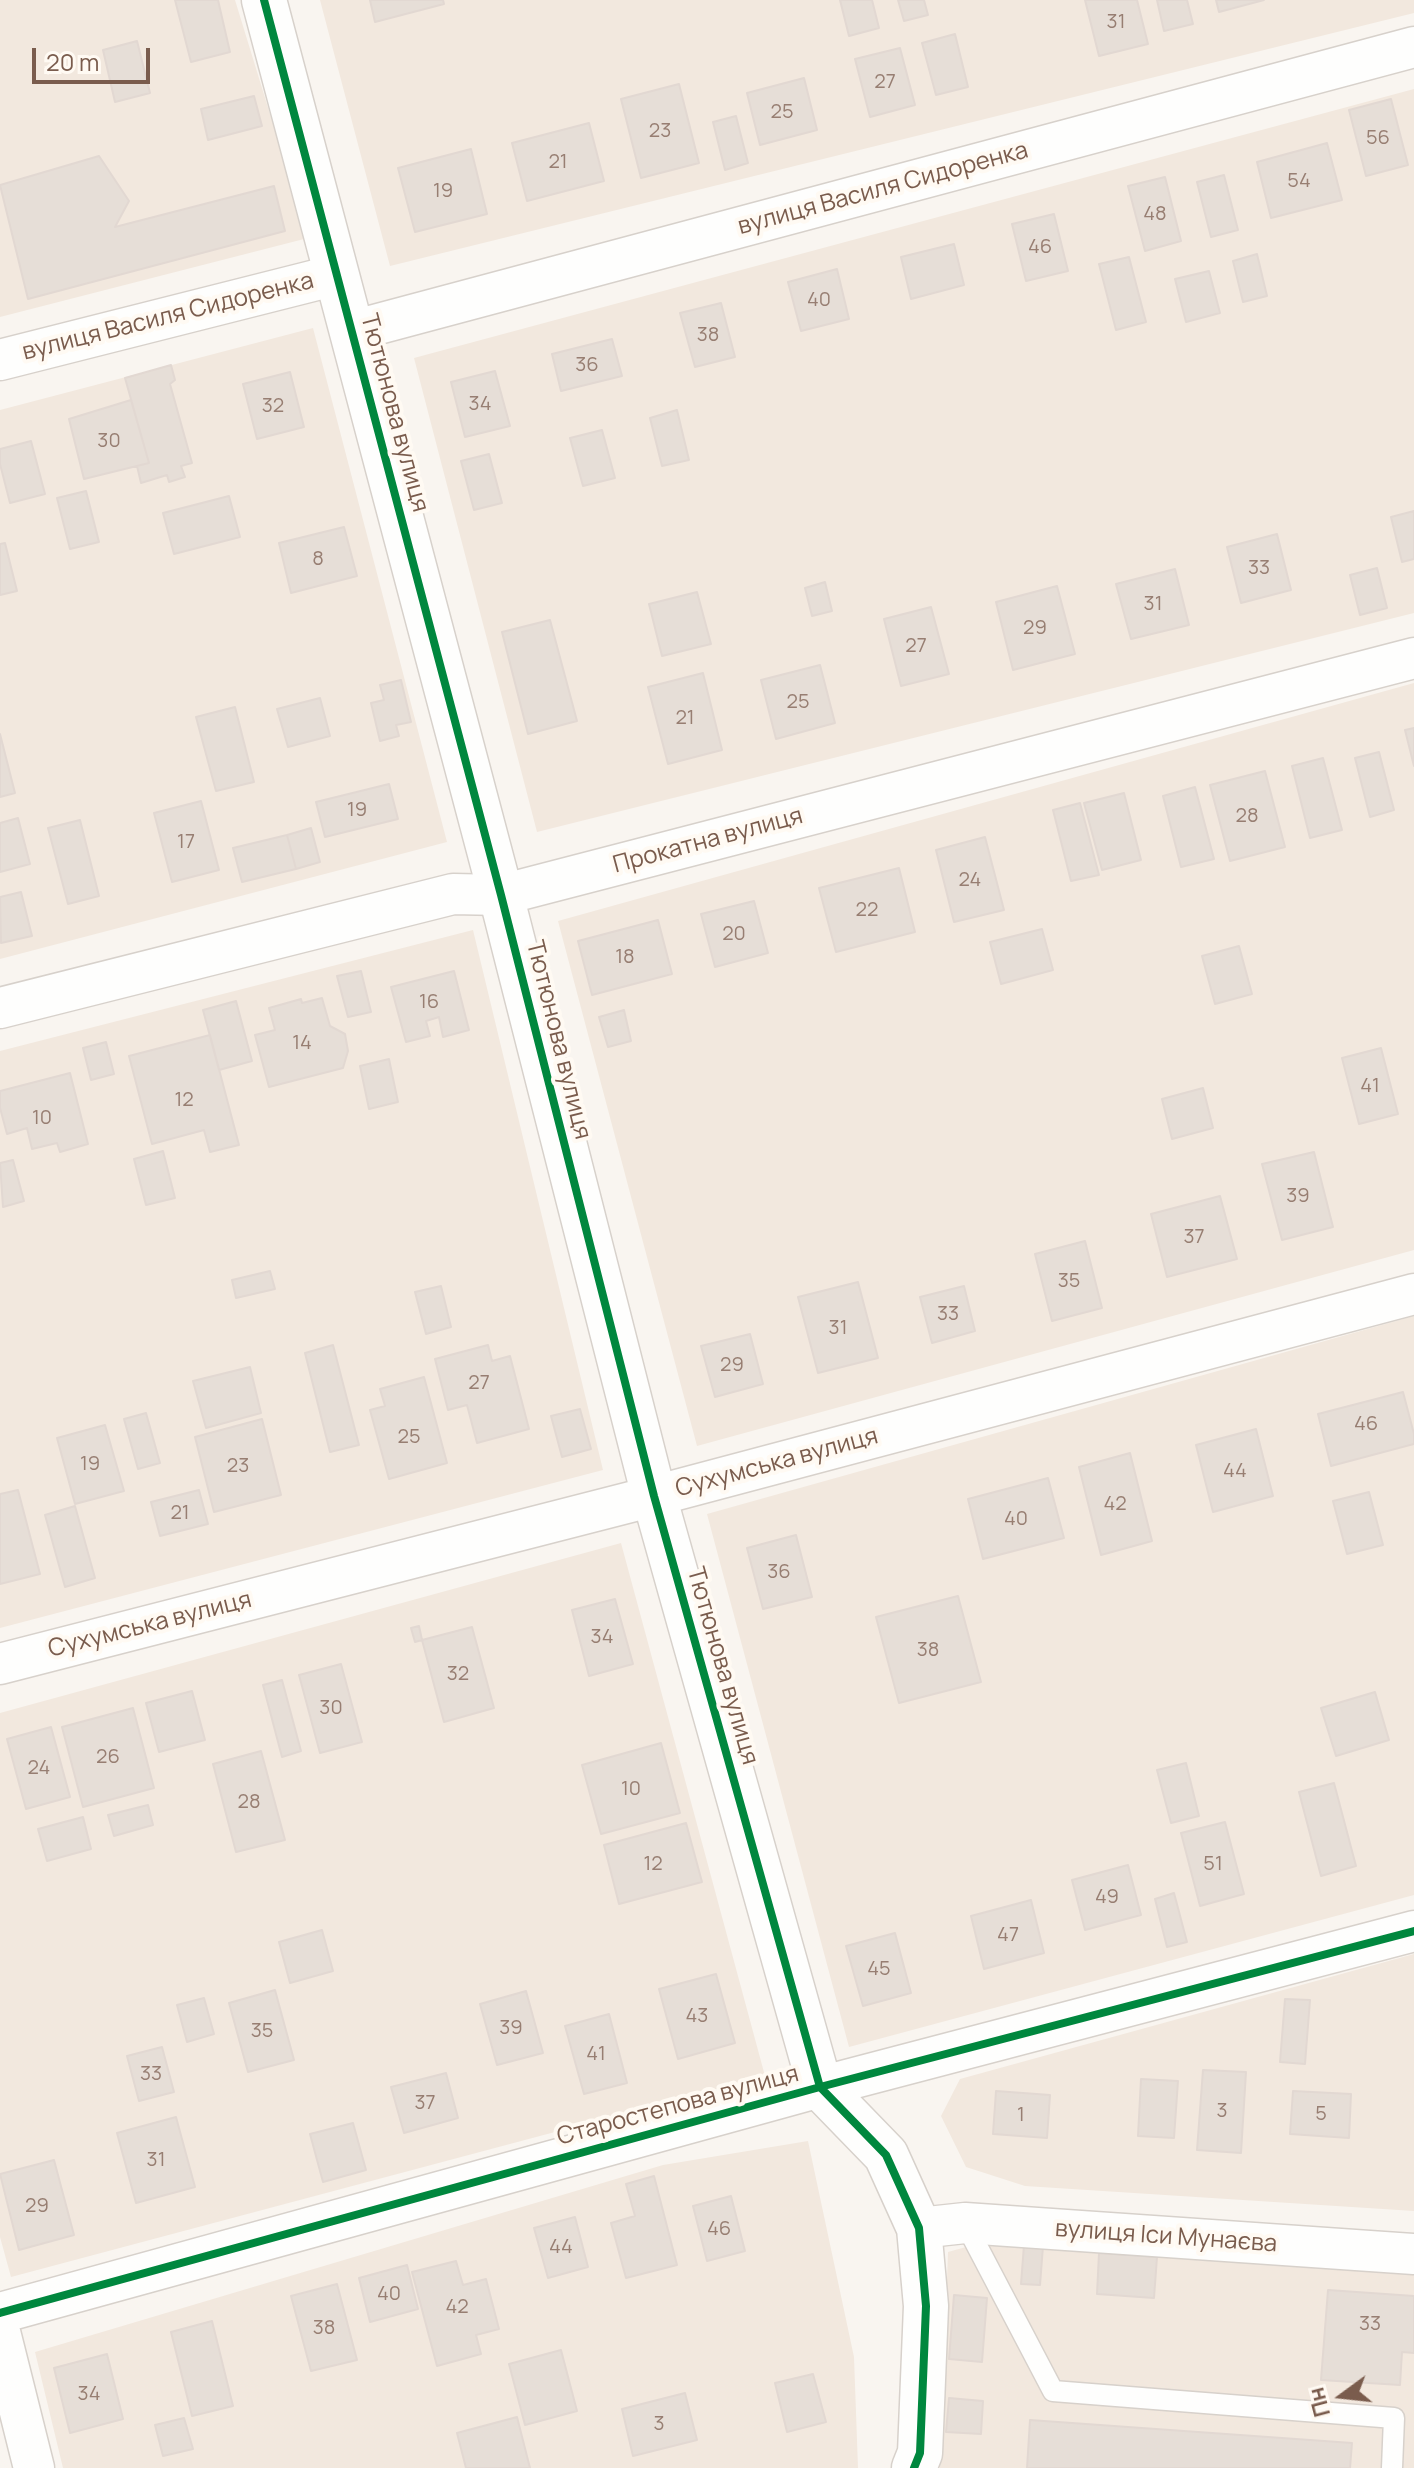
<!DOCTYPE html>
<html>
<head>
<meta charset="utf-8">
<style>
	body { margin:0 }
	#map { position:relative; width:1414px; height:2468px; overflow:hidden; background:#f9f5f0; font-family:Manrope,sans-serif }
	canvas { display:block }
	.north { position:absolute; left:1302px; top:2356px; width:80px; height:80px; -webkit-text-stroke:6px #fffaf3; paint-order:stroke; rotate:255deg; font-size:22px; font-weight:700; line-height:32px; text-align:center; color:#7a5c4d }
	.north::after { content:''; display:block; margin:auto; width:28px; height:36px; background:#7a5c4d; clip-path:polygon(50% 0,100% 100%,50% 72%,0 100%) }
	.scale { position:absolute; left:32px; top:48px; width:118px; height:36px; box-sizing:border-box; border:4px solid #7a5c4d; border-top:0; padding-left:10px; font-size:24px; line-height:28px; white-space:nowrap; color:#7a5c4d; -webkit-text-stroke:6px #fffaf3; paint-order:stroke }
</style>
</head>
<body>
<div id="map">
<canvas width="1414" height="2468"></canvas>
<div class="north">Пн</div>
<div class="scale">20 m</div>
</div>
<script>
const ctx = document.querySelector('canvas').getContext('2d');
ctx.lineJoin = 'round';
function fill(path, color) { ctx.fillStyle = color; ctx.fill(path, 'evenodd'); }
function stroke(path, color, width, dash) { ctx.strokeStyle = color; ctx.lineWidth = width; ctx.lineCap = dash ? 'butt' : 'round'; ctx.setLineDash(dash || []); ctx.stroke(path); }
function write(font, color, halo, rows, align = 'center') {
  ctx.font = font + ' Manrope,sans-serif'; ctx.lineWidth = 8; ctx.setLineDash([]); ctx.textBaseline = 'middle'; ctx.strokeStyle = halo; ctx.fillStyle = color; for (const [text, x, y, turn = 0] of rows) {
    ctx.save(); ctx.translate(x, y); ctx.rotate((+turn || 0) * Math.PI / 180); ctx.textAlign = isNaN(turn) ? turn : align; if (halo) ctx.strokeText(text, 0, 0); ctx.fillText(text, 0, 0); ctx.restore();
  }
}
const residential = new Path2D(`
	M0,0H235L308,238L0,317Z
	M320,0H1414V13L390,266Z
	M1414,89V613L537,832L414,358Z
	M313,328L447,842L0,959V410Z
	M1414,683V1250L697,1446L558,921Z
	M473,930L603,1470L0,1628V1051Z
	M1414,1316V1895L849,2047L707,1514Z
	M621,1543L765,2076L11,2277L0,2237V1713Z
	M1414,1954V2211L1025,2186L966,2167L941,2116L960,2079Z
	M808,2141L854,2357L858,2468H63L35,2352L663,2165Z
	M1020,2232L1414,2270V2468H940L948,2252Z`);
const building = new Path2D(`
	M175,0H218L230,52L191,62Z
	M370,0H443L444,4L375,22Z
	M840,0H872L879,28L849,36Z
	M898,0H924L928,15L904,21Z
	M1085,0H1137L1148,44L1099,56Z
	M1157,0H1187L1193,24L1164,31Z
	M1216,0H1264L1219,12Z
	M955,34L968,87L936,95L922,43Z
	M137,41L150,93L115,102L103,50Z
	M900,48L915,105L870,117L855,59Z
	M804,78L817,130L760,145L747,93Z
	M679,84L699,163L641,178L621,99Z
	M254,96L262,126L208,140L201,109Z
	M1391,99L1408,165L1366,176L1349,110Z
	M736,116L748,163L725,170L713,122Z
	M589,123L604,181L527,201L512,143Z
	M1327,143L1342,200L1271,218L1257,162Z
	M471,149L487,214L415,232L398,168Z
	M99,156L129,201L115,227L274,186L285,231L28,299L0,185Z
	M1224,175L1238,230L1211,237L1197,182Z
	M1165,177L1181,241L1145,251L1128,186Z
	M1054,214L1068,271L1026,281L1012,224Z
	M954,244L964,285L911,299L901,257Z
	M1257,254L1267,296L1243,302L1233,261Z
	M1129,257L1146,322L1116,330L1099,264Z
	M837,269L849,319L801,331L788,282Z
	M1209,271L1220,313L1186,322L1175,279Z
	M721,303L735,357L695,367L680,313Z
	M612,339L622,376L561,391L552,354Z
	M171,365L175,380L170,384L192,463L181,466L185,477L169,482L167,475L141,483L137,466L149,463L125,378Z
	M495,371L510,426L465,437L451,382Z
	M290,372L304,427L257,439L243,384Z
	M131,400L149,463L84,479L69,419Z
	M677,410L689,460L662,466L650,418Z
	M602,430L615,478L583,486L570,438Z
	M31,441L45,494L10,503L0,464V449Z
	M489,454L502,503L474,510L461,461Z
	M86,491L99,542L70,549L57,498Z
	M229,496L240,537L174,554L163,513Z
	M1414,511V559L1402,562L1391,517Z
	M344,527L357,576L291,593L279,543Z
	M1277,534L1291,590L1241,603L1227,547Z
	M5,543L17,591L0,595V544Z
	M1377,568L1387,608L1360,615L1350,575Z
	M1175,569L1189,625L1131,639L1116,584Z
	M825,582L832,611L812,616L805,588Z
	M1057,586L1075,654L1013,670L996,602Z
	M697,592L711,644L662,656L649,604Z
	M931,607L949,674L901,686L884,619Z
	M550,620L577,721L528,734L502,632Z
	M820,665L835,723L776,739L761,680Z
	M703,673L722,750L668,764L648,687Z
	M401,680L411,722L396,725L399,736L380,741L371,703L384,700L380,685Z
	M320,698L330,736L288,747L277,709Z
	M235,707L254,782L216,791L196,717Z
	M1414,728V766L1405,730Z
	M0,734L15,793L0,797Z
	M1379,752L1394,810L1370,817L1355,758Z
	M1323,758L1342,830L1310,838L1292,766Z
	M1265,771L1285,847L1230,861L1210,785Z
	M389,784L398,819L325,837L316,802Z
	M1195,787L1214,859L1181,867L1163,796Z
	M1124,793L1141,860L1102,870L1084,803Z
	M201,801L219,870L172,882L154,813Z
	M1080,803L1099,875L1071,881L1053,810Z
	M18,818L30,864L0,872V823Z
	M80,820L99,896L68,904L48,828Z
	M311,828L320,862L296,869L287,835Z
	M287,835L296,869L242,882L233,848Z
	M985,837L1004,910L954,922L936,850Z
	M899,868L915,932L836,952L819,888Z
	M21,892L32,936L1,943L0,897Z
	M754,901L768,953L715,967L701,914Z
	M658,920L672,974L592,995L578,941Z
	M1042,929L1053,970L1001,984L990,942Z
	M1239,946L1252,994L1215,1004L1202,956Z
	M361,971L371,1012L348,1017L337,976Z
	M454,971L469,1030L443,1037L439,1017L426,1021L430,1036L406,1042L391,987Z
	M322,998L330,1026L345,1034L348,1051L343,1068L269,1087L255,1035L275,1030L269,1008L301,999L302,1003Z
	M236,1001L252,1061L219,1070L203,1010Z
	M624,1010L631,1041L608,1047L599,1017Z
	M210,1035L239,1145L210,1152L204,1130L152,1144L129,1056Z
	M106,1042L114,1074L91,1080L83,1048Z
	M1381,1048L1398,1114L1359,1124L1342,1058Z
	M389,1059L398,1102L369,1109L360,1066Z
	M70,1073L88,1144L60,1152L57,1143L32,1149L27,1128L7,1134L0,1108V1091Z
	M1203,1088L1213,1128L1172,1139L1162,1099Z
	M163,1151L175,1198L146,1205L134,1159Z
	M1314,1152L1333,1227L1282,1240L1262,1164Z
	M13,1160L24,1201L3,1207L0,1163Z
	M1220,1196L1237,1259L1167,1277L1151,1214Z
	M1085,1241L1102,1308L1052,1321L1035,1254Z
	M270,1271L275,1289L236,1298L232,1280Z
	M858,1282L878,1358L818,1373L798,1297Z
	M441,1286L451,1327L426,1334L415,1292Z
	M964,1286L975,1331L932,1343L920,1297Z
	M750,1334L763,1384L715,1397L701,1346Z
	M333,1345L359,1445L330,1452L305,1353Z
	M488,1345L492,1361L510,1356L529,1429L477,1443L467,1405L448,1410L435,1359Z
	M250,1367L261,1413L206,1428L193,1381Z
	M424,1377L447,1463L389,1479L370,1410L385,1406L380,1389Z
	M1403,1392L1414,1434V1444L1331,1466L1318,1414Z
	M580,1409L591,1449L562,1457L551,1416Z
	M146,1413L160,1463L138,1469L124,1419Z
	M262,1419L281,1495L214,1512L195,1437Z
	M105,1425L124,1491L75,1504L57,1438Z
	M1256,1429L1273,1496L1213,1512L1196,1445Z
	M1130,1453L1152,1541L1101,1555L1079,1467Z
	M1048,1478L1064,1538L983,1559L968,1499Z
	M18,1490L40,1574L0,1584V1494Z
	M199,1490L208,1524L160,1536L151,1502Z
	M1369,1492L1383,1545L1347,1554L1333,1501Z
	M75,1506L95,1578L65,1587L45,1515Z
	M796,1535L812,1597L763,1609L747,1548Z
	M958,1596L981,1682L899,1703L876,1617Z
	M615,1599L633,1664L589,1676L572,1610Z
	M419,1626L422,1640L415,1642L411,1628Z
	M472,1627L494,1708L444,1722L422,1640Z
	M341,1664L362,1742L320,1753L299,1675Z
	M282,1680L301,1751L282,1757L263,1685Z
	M192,1691L205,1740L159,1752L146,1703Z
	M1375,1692L1389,1740L1336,1756L1321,1708Z
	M133,1708L154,1788L83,1807L62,1727Z
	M51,1727L70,1797L26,1809L7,1739Z
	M661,1743L680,1813L601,1834L582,1765Z
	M261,1751L285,1840L236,1852L213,1764Z
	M1186,1763L1199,1816L1171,1823L1157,1770Z
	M1334,1783L1356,1866L1321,1876L1299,1792Z
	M148,1805L153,1825L114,1836L108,1815Z
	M83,1817L91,1849L47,1861L38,1829Z
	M1225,1822L1244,1894L1200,1906L1181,1833Z
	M686,1823L702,1882L619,1904L604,1845Z
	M1128,1865L1141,1915L1085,1930L1072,1880Z
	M1174,1893L1187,1942L1167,1947L1155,1899Z
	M1031,1900L1044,1953L984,1969L971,1916Z
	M322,1930L333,1971L290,1983L279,1942Z
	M895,1933L911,1993L863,2006L846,1946Z
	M716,1974L735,2043L678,2059L659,1989Z
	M275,1990L294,2060L248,2072L229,2003Z
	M526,1991L543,2053L497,2065L480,2004Z
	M204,1998L214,2034L187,2042L177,2005Z
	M1285,1999L1310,2000L1305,2064L1280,2062Z
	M609,2014L627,2083L584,2094L565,2026Z
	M162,2047L174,2092L139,2101L127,2056Z
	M1203,2070L1246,2072L1241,2153L1197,2150Z
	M446,2073L458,2118L404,2133L391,2087Z
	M1141,2079L1178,2081L1174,2138L1138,2136Z
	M996,2091L1050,2095L1047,2138L993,2134Z
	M1293,2091L1351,2094L1349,2138L1290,2134Z
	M176,2117L195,2187L136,2203L117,2133Z
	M353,2123L366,2170L323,2182L310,2134Z
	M54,2160L74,2235L19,2250L0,2174Z
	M654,2176L677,2265L626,2278L611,2223L635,2216L626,2184Z
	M731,2196L745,2251L707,2261L693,2206Z
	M575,2217L588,2267L548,2278L534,2228Z
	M1024,2245L1043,2246L1040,2285L1021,2284Z
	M1099,2253L1157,2257L1154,2298L1097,2294Z
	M456,2261L463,2285L486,2279L499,2329L476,2335L481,2354L437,2366L412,2272Z
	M407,2265L418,2309L370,2322L359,2278Z
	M337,2284L357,2360L311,2371L291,2296Z
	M1328,2290L1414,2296V2353L1402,2352L1400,2385L1321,2380Z
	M954,2295L987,2298L982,2362L949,2359Z
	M212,2321L233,2406L192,2416L171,2332Z
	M561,2350L577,2411L525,2425L509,2364Z
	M107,2354L123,2419L70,2433L54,2368Z
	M813,2374L826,2422L787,2432L775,2383Z
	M685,2393L697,2440L633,2456L622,2409Z
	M949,2398L983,2401L981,2434L946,2432Z
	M517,2417L530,2468H466L457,2433Z
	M184,2418L193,2449L163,2456L155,2425Z
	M1030,2420L1352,2443L1350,2468H1027Z`);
const service = new Path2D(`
	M965,2223L1053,2391L1394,2418L1392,2468`);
const minor = new Path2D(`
	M352,331L1414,47
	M0,360L336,275
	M0,1008L453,894L501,895L1414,658
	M0,1664L654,1496L1414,1294
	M919,2228L965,2223L1414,2254
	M0,2313L820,2087L1414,1931
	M0,2332L34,2468`);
const tertiary = new Path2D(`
	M264,0L501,895L654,1496L820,2087L886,2155L919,2228L926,2306L920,2453L914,2468`);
const cycleway = new Path2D(`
	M264,0L501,895L654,1496L820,2087L886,2155L919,2228L926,2306L920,2453L914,2468
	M0,2313L820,2087L1414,1931`);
const numberNames = [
	["31",1116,22],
	["27",885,82],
	["25",782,112],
	["23",660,131],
	["56",1378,138],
	["21",558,162],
	["54",1299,181],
	["19",443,191],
	["48",1155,214],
	["46",1040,247],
	["40",819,300],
	["38",708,335],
	["36",587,365],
	["34",480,404],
	["32",273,406],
	["30",109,441],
	["8",318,559],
	["33",1259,568],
	["31",1153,604],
	["29",1035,628],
	["27",916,646],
	["25",798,702],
	["21",685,718],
	["19",357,810],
	["28",1247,816],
	["17",186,842],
	["24",970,880],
	["22",867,910],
	["20",734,934],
	["18",625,957],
	["16",429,1002],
	["14",302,1043],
	["41",1370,1086],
	["12",184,1100],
	["10",42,1118],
	["39",1298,1196],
	["37",1194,1237],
	["35",1069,1281],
	["33",948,1314],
	["31",838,1328],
	["29",732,1365],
	["27",479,1383],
	["46",1366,1424],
	["25",409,1437],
	["19",90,1464],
	["23",238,1466],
	["44",1235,1471],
	["42",1115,1504],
	["21",180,1513],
	["40",1016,1519],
	["36",779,1572],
	["34",602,1637],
	["38",928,1650],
	["32",458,1674],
	["30",331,1708],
	["26",108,1757],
	["24",39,1768],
	["10",631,1789],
	["28",249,1802],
	["12",653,1864],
	["51",1213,1864],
	["49",1107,1897],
	["47",1008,1935],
	["45",879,1969],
	["43",697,2016],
	["39",511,2028],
	["35",262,2031],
	["41",596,2054],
	["33",151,2074],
	["37",425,2103],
	["3",1222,2111],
	["5",1321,2114],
	["1",1021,2115],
	["31",156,2160],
	["29",37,2206],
	["46",719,2229],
	["44",561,2247],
	["40",389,2294],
	["42",457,2307],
	["33",1370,2324],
	["38",324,2328],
	["34",89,2394],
	["3",659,2424]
];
const streetNames = [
	["вулиця Василя Сидоренка",883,189,-15],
	["вулиця Василя Сидоренка",168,317,-14],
	["Тютюнова вулиця",394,413,75],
	["Прокатна вулиця",708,841,-15],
	["Тютюнова вулиця",558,1040,76],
	["Сухумська вулиця",777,1463,-15],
	["Сухумська вулиця",150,1625,-14],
	["Тютюнова вулиця",722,1666,74],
	["Старостепова вулиця",678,2106,-15],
	["вулиця Іси Мунаєва",1166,2237,4]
];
fill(residential, '#f2e8de');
fill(building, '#e6ded7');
stroke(building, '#e2d8d2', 2);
stroke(service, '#d7d1cb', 23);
stroke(minor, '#d7d1cb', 43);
stroke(tertiary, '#d7d1cb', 47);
stroke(service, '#fefefd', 20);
stroke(minor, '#fefefd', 40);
stroke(tertiary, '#fefefd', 44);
stroke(cycleway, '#00873e', 8);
write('20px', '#977e72', null, numberNames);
write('24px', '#7a5c4d', '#fffaf3', streetNames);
</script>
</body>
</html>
